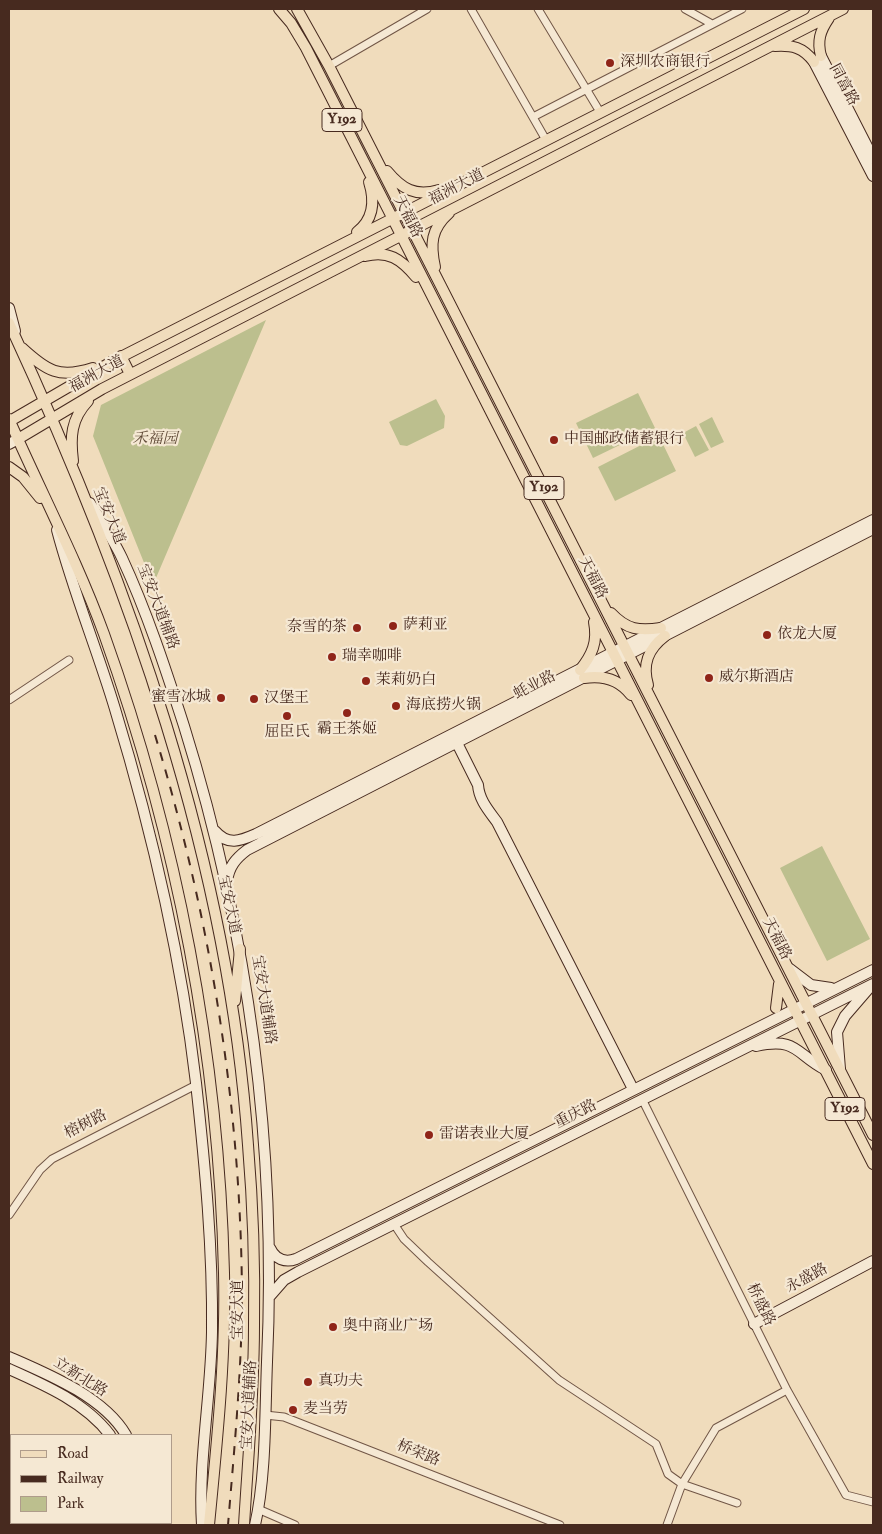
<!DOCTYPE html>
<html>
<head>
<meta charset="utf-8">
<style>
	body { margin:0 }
	#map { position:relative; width:882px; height:1534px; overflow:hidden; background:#f0dcbc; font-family:"IM FELL Double Pica",serif }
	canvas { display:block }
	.frame { position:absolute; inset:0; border:10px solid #472a1f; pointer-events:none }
	.legend { position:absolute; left:10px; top:1434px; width:162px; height:90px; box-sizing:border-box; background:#f5e8d3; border:1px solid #af9c8b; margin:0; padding:6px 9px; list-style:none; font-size:15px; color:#472a1f }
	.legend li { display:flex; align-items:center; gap:10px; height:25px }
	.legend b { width:25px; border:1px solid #af9c8b }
</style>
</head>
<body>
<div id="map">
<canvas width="882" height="1534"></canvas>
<div class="frame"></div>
<ul class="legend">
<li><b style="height:6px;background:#f0dcbc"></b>Road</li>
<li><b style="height:6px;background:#472a1f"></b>Railway</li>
<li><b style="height:14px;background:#bcbf8e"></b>Park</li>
</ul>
</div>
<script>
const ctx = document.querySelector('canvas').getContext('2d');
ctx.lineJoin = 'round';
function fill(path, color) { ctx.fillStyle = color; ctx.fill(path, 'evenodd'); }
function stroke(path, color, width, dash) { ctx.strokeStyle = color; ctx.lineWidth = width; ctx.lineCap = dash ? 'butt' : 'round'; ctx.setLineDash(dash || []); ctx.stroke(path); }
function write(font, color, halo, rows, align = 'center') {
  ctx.font = font + ' "IM FELL Double Pica","Noto Serif SC",serif'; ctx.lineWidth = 4.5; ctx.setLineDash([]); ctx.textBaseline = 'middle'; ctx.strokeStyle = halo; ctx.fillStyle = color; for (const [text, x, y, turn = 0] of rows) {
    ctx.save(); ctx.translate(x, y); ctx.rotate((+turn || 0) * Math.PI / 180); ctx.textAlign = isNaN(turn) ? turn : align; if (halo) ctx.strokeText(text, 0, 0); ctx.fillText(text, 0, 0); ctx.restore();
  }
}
const green = new Path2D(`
	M266,320L153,585L93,436L101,405Z
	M638,393L655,428L593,458L576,423Z
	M436,399L445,416L444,428L407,446L400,445L389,422Z
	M712,417L724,442L711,448L699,424Z
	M696,426L709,450L695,457L683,433Z
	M659,436L676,471L615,501L598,467Z
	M822,846L870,939L827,961L780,868Z`);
const street = new Path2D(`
	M471,9L546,140
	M538,9L600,112
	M685,9L712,24
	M329,66L427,9
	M533,117L742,9
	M9,700L69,660
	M642,1099L787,1390L846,1495L873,1502
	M9,1215L40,1170L52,1159L196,1085
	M394,1224L404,1239L428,1262L559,1380L656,1444L668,1474L682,1484L737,1503
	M265,1415L284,1417L560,1525
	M258,1509L295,1525
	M667,1525L682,1484L716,1428L787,1390`);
const secondary = new Path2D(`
	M821,56L873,158
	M814,62L873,176
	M9,308L15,331
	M9,444L18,439
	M90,503C101,521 113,539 122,558C147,612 166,670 184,726C248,932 277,1147 267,1362C265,1413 266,1477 255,1525
	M57,530C73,591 97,649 115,709C152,831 181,956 196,1083C205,1165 213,1249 212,1332C211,1396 198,1462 202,1525
	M457,743L478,785C479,800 489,811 497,822L633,1089
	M215,831C228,846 240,841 256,834L873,520
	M227,881C229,867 235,859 247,850L873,529
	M790,969L811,985L831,988
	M756,1046C798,1037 795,1054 826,1070
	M840,1069L837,1032L845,1016L870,987
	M270,1248C275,1259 285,1263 296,1259L873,970
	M270,1296L284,1280L298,1272L873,984
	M754,1324L873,1261
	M9,1357C48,1374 104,1397 126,1435
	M9,1369C45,1385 86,1403 110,1435
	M96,1525L98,1523
	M109,1525L111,1523`);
const primary = new Path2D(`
	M279,9L291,23L306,48L873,1164
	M297,9L329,66L873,1135
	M775,46C792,45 803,47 814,62
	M821,56C817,41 820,31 829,18
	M387,171C402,189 415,197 439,190
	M357,232C374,219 375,201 369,182
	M365,256C388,250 401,259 416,277
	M435,267C430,244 431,229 449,213
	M9,323C129,582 228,859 248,1145C253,1205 255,1266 254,1326C254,1392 248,1459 244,1525
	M22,348C47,371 59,379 93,368
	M121,356L130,374
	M9,419C40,490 77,560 104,634C177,838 219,1056 224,1273C226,1357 217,1442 209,1525
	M10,421L113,361L804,9
	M18,439L102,389L843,9
	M73,461C70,437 71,419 88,401
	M9,467L23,477L40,498
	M611,613C627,630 639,631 661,628
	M580,670C592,655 598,642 594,622
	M584,678C603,675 619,679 631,695
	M648,685C642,664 648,649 665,636
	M235,1001L240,949
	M776,1008L779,984`);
const rail = new Path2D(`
	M155,735C211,919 242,1112 242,1305C241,1379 234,1452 228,1525`);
const markers = [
	[610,63,5,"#8f2418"],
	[554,440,5,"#8f2418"],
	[393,626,5,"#8f2418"],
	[357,628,5,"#8f2418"],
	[767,635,5,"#8f2418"],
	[332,657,5,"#8f2418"],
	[709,678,5,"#8f2418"],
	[366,681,5,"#8f2418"],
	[221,698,5,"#8f2418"],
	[254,699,5,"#8f2418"],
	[396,706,5,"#8f2418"],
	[347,713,5,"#8f2418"],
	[287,716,5,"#8f2418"],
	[429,1135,5,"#8f2418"],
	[333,1327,5,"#8f2418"],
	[308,1382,5,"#8f2418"],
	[293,1410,5,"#8f2418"]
];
const shields = [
	[342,120,40],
	[544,488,40],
	[845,1109,40]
];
const shieldNames = [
	["Y192",342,120],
	["Y192",544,488],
	["Y192",845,1109]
];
const poiNames = [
	["深圳农商银行",620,63],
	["中国邮政储蓄银行",564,440],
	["萨莉亚",403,626],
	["奈雪的茶",347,628,"right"],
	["依龙大厦",777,635],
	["瑞幸咖啡",342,657],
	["威尔斯酒店",719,678],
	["茉莉奶白",376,681],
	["蜜雪冰城",211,698,"right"],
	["汉堡王",264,699],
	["海底捞火锅",406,706],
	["霸王茶姬",347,730,"center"],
	["屈臣氏",287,733,"center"],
	["雷诺表业大厦",439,1135],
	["奥中商业广场",343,1327],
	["真功夫",318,1382],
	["麦当劳",303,1410]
];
const streetNames = [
	["同富路",843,85,62],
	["福洲大道",457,188,-27],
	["天福路",407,217,63],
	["福洲大道",97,375,-29],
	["宝安大道",108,516,68],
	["天福路",592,578,63],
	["宝安大道辅路",157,607,69],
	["蚝业路",535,686,-27],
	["宝安大道",228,905,78],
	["天福路",776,939,63],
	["宝安大道辅路",263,1000,81],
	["重庆路",576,1115,-27],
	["榕树路",86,1125,-27],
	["永盛路",807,1279,-28],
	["桥盛路",760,1305,64],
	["宝安大道",239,1310,-90],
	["立新北路",80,1378,32],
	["宝安大道辅路",250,1405,-87],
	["桥荣路",418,1454,22]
];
const parkNames = [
	["禾福园",155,440]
];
fill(green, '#bcbf8e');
stroke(street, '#715646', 9);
stroke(secondary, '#472a1f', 12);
stroke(primary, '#472a1f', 12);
stroke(street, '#f5e8d3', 7);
stroke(secondary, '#f5e8d3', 10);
stroke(primary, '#f0dcbc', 10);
stroke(rail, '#472a1f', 2, [9, 9]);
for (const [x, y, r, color] of markers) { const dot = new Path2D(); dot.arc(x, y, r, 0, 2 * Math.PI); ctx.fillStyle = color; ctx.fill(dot); stroke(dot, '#f5e8d3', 2); }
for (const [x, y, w] of shields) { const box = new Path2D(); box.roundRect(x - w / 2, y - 11.5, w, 23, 4); ctx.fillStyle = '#f5e8d3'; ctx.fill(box); stroke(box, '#472a1f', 1); }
write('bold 14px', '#472a1f', null, shieldNames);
write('15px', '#472a1f', '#f5e8d3', poiNames, 'left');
write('15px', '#472a1f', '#f5e8d3', streetNames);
write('italic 15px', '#5e4835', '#f5e8d3', parkNames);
</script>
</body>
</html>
